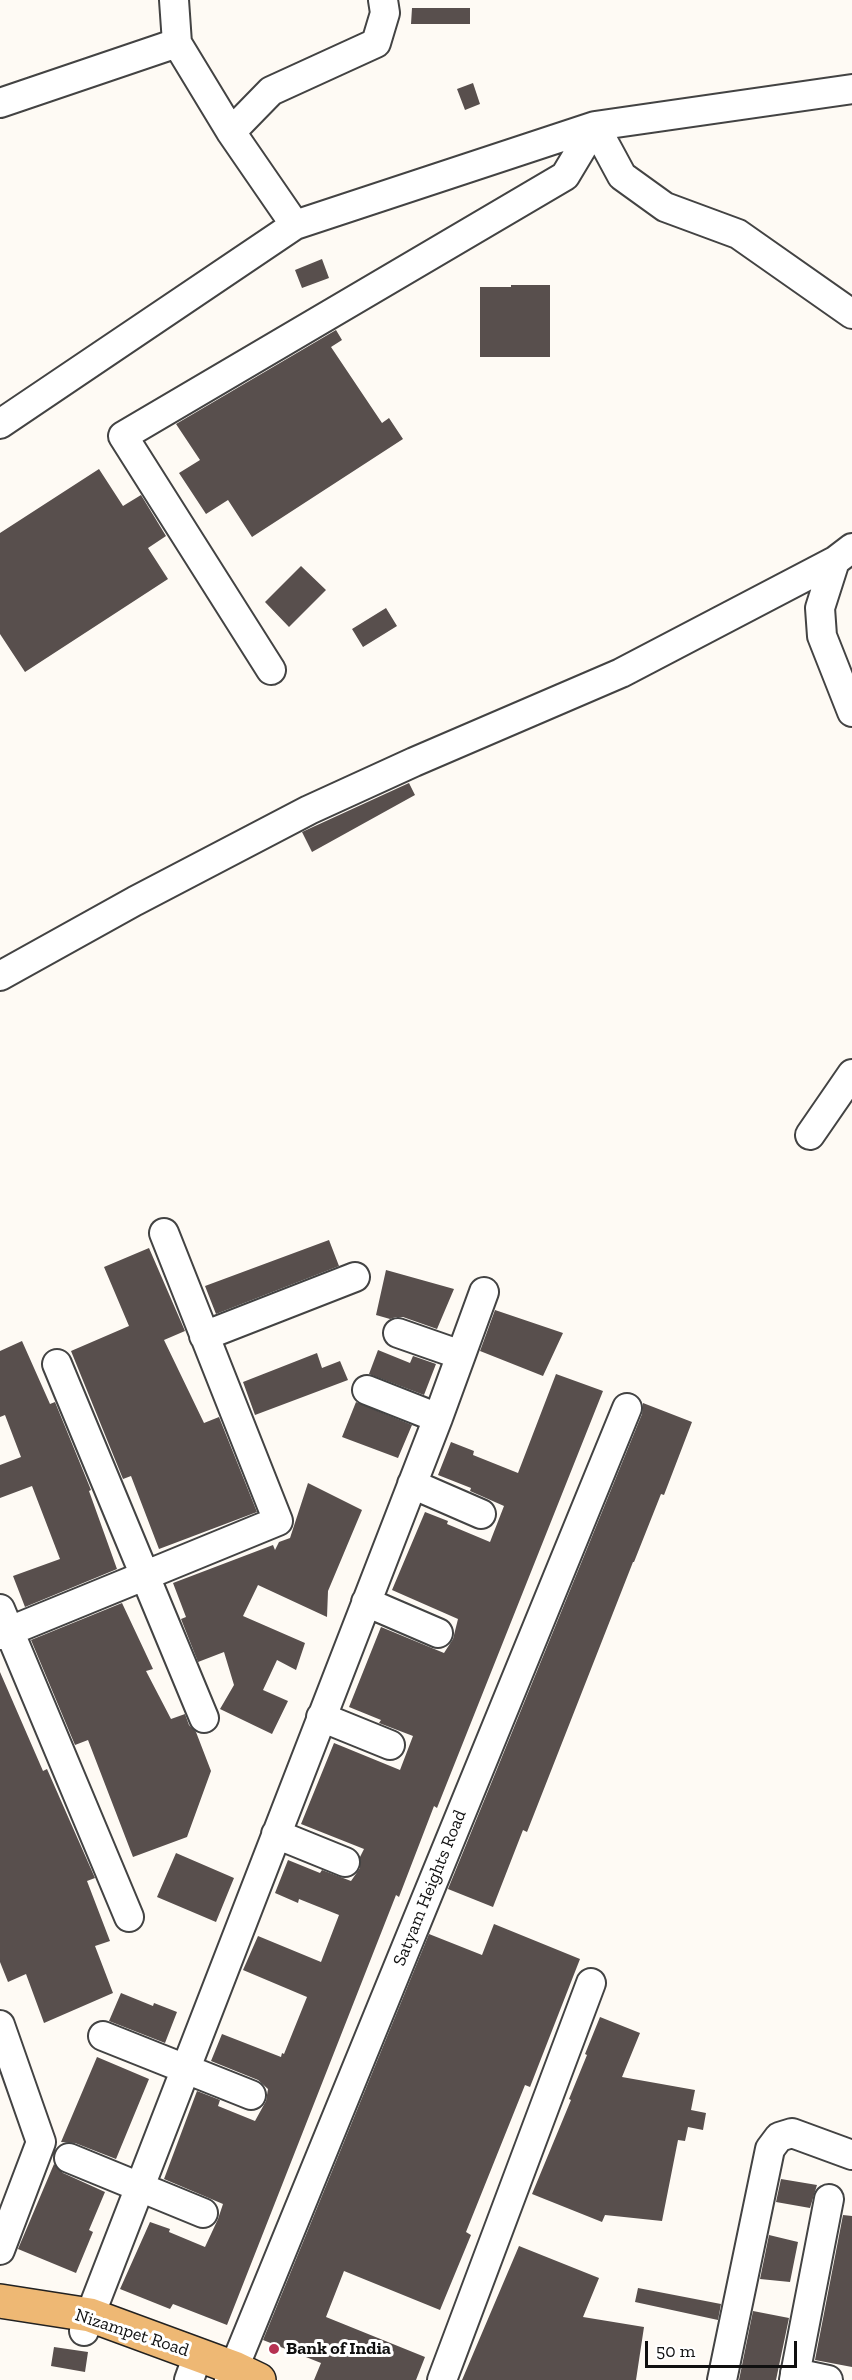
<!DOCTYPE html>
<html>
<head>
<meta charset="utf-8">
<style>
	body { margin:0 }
	#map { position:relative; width:852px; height:2380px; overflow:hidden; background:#fefaf4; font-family:"Zilla Slab",serif }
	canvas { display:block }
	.scale { position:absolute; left:645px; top:2341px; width:152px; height:27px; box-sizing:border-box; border:3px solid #101010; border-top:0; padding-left:8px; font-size:18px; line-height:21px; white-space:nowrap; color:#101010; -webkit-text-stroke:4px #fff; paint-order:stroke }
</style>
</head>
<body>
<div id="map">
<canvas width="852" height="2380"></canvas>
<div class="scale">50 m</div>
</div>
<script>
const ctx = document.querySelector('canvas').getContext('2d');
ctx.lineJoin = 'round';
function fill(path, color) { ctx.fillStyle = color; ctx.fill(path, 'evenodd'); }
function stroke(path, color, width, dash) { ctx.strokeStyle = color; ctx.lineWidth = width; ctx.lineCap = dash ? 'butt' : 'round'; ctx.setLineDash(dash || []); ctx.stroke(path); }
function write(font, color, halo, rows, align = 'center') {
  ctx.font = font + ' "Zilla Slab",serif'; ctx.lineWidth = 6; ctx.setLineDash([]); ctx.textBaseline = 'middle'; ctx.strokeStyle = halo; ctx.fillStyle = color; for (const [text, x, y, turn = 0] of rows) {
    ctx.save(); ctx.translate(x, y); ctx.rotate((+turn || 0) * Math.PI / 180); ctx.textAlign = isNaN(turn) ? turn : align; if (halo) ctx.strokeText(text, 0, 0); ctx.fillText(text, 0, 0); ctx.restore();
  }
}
const building = new Path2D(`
	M412,8H470V24H411Z
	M473,83L480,104L465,110L457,89Z
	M322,259L329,278L302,288L295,270Z
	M511,285H550V357H480V287H511Z
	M336,330L342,340L331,347L382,423L389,418L403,439L252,537L228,500L206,514L179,473L200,460L176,424Z
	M99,469L123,506L141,495L166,536L148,548L168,579L25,672L0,634V533Z
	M301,566L326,590L289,627L265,602Z
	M386,608L397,626L363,647L352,629Z
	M409,783L415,795L312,852L302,832Z
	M329,1240L339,1266L216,1314L205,1286Z
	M149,1248L185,1331L164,1340L204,1423L219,1417L257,1512L159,1549L131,1476L123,1479L71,1351L129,1326L104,1267Z
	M386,1270L454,1289L437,1329L403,1317H396L390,1319L376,1315Z
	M495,1310L563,1333L543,1376L480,1351Z
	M22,1341L50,1404L55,1402L91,1490L89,1491L117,1569L25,1607L13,1576L60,1559L32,1486L0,1498V1465L21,1457L5,1415L0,1417V1351Z
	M378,1350L410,1363L413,1356L436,1364L424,1395L369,1374Z
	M317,1353L322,1368L340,1361L348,1380L255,1415L243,1382Z
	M556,1374L603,1391L437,1808L434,1806L399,1897L396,1895L227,2325L173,2304L170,2309L120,2289L150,2222L170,2229L169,2232L205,2247L218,2219L223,2204L164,2179L197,2091L220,2100L218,2106L255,2121L266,2101L268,2089L258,2080L211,2061L222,2034L281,2057L282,2053L284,2054L307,1997L243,1970L258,1936L321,1962L339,1915L299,1899L298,1903L275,1893L288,1860L320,1873L322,1870L351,1881L360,1868V1857L364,1849L301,1824L334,1743L400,1770L413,1736L379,1723L381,1720L349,1707L381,1627L444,1653L453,1639L458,1619L392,1590L425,1512L448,1521L447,1524L490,1542L504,1506L470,1491L471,1488L438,1475L451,1442L474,1451L473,1455L518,1473Z
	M356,1402L412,1425L398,1458L342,1437Z
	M643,1403L692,1422L664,1495L661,1494L634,1562H633L527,1832L523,1830L493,1907L448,1889L642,1414Z
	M308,1483L362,1510L328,1591L327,1617L258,1585L243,1616L305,1643L296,1670L277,1660L263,1690L288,1701L272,1734L220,1709L234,1685L224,1652L198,1662L181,1619L186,1617L173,1583L273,1545L275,1550L279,1542L290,1538Z
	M122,1603L153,1669L146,1671L171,1719L185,1714L189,1725L196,1732L211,1771L187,1837L133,1857L88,1740L75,1745L31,1640Z
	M0,1672L43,1771L47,1769L95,1878L87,1881L110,1941L95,1946L113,1993L44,2023L26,1974L8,1982L0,1962Z
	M176,1853L234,1878L216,1922L157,1897Z
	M494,1924L580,1959L530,2087L525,2085L466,2232L471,2235L440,2310L344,2271L326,2317L425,2357L416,2380H314L321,2363L263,2340L429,1934L482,1955Z
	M121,1993L153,2006L154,2003L177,2012L165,2043L109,2021Z
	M600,2017L640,2033L622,2077L695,2090L691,2110L706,2113L703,2130L688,2127L685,2141L678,2140L662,2221L605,2215L602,2222L532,2194L571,2100L569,2099L587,2055L585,2054Z
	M97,2057L149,2079L116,2159L75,2143L61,2142Z
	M54,2164L63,2173L105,2192L89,2230L93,2232L76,2273L18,2249Z
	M781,2179L817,2185L810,2208L776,2202Z
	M843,2215L852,2216V2367L815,2360Z
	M769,2235L798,2242L790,2282L760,2279Z
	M519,2246L599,2278L583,2317L644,2327L636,2380H462Z
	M638,2288L721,2304L718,2320L635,2302Z
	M753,2311L789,2318L776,2380H739Z
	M54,2347L88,2352L85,2372L51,2366Z`);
const minor = new Path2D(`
	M174,0L177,43L231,132L295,225
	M0,103L177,43
	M595,126L622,176L665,207L738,234L852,314
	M231,132L271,91L376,43L385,13L383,0
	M0,424L295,225L595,126L852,89
	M835,561L820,608L822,636L852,712
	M271,670L123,436L565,176L595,126
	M0,976L135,901L309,810L414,762L621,673L835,561L852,548
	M810,1135L852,1074
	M398,1333L461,1355
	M204,1336L355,1277
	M57,1364L204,1718
	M367,1390L438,1418
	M412,1484L481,1514
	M366,1602L438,1633
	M0,1609L129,1917
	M0,1635L278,1521L164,1233
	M321,1717L390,1745
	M276,1834L345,1862
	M0,2025L41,2142L0,2250
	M103,2036L251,2095
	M69,2158L203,2213
	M84,2331L438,1418L484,1292
	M795,2373L828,2380
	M189,2380L198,2355
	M229,2380L627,1408
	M442,2380L591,1983
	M722,2380L770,2149L779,2137L792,2133L852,2155
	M794,2380L829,2199`);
const major = new Path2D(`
	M0,2301L90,2315L234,2368L259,2380`);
const markers = [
	[274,2349,6,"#b63252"]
];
const streetNames = [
	["Satyam Heights Road",430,1888,-68],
	["Nizampet Road",132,2333,18]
];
const poiNames = [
	["Bank of India",286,2349]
];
fill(building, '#584f4d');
stroke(minor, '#434343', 32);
stroke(major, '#212121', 36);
stroke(minor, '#fff', 28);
stroke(major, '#eeb874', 33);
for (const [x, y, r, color] of markers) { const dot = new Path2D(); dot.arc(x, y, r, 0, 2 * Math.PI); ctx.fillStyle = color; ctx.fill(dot); stroke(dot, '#fff', 2); }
write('18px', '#101010', '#fff', streetNames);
write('bold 18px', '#101010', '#fff', poiNames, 'left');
</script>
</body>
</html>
